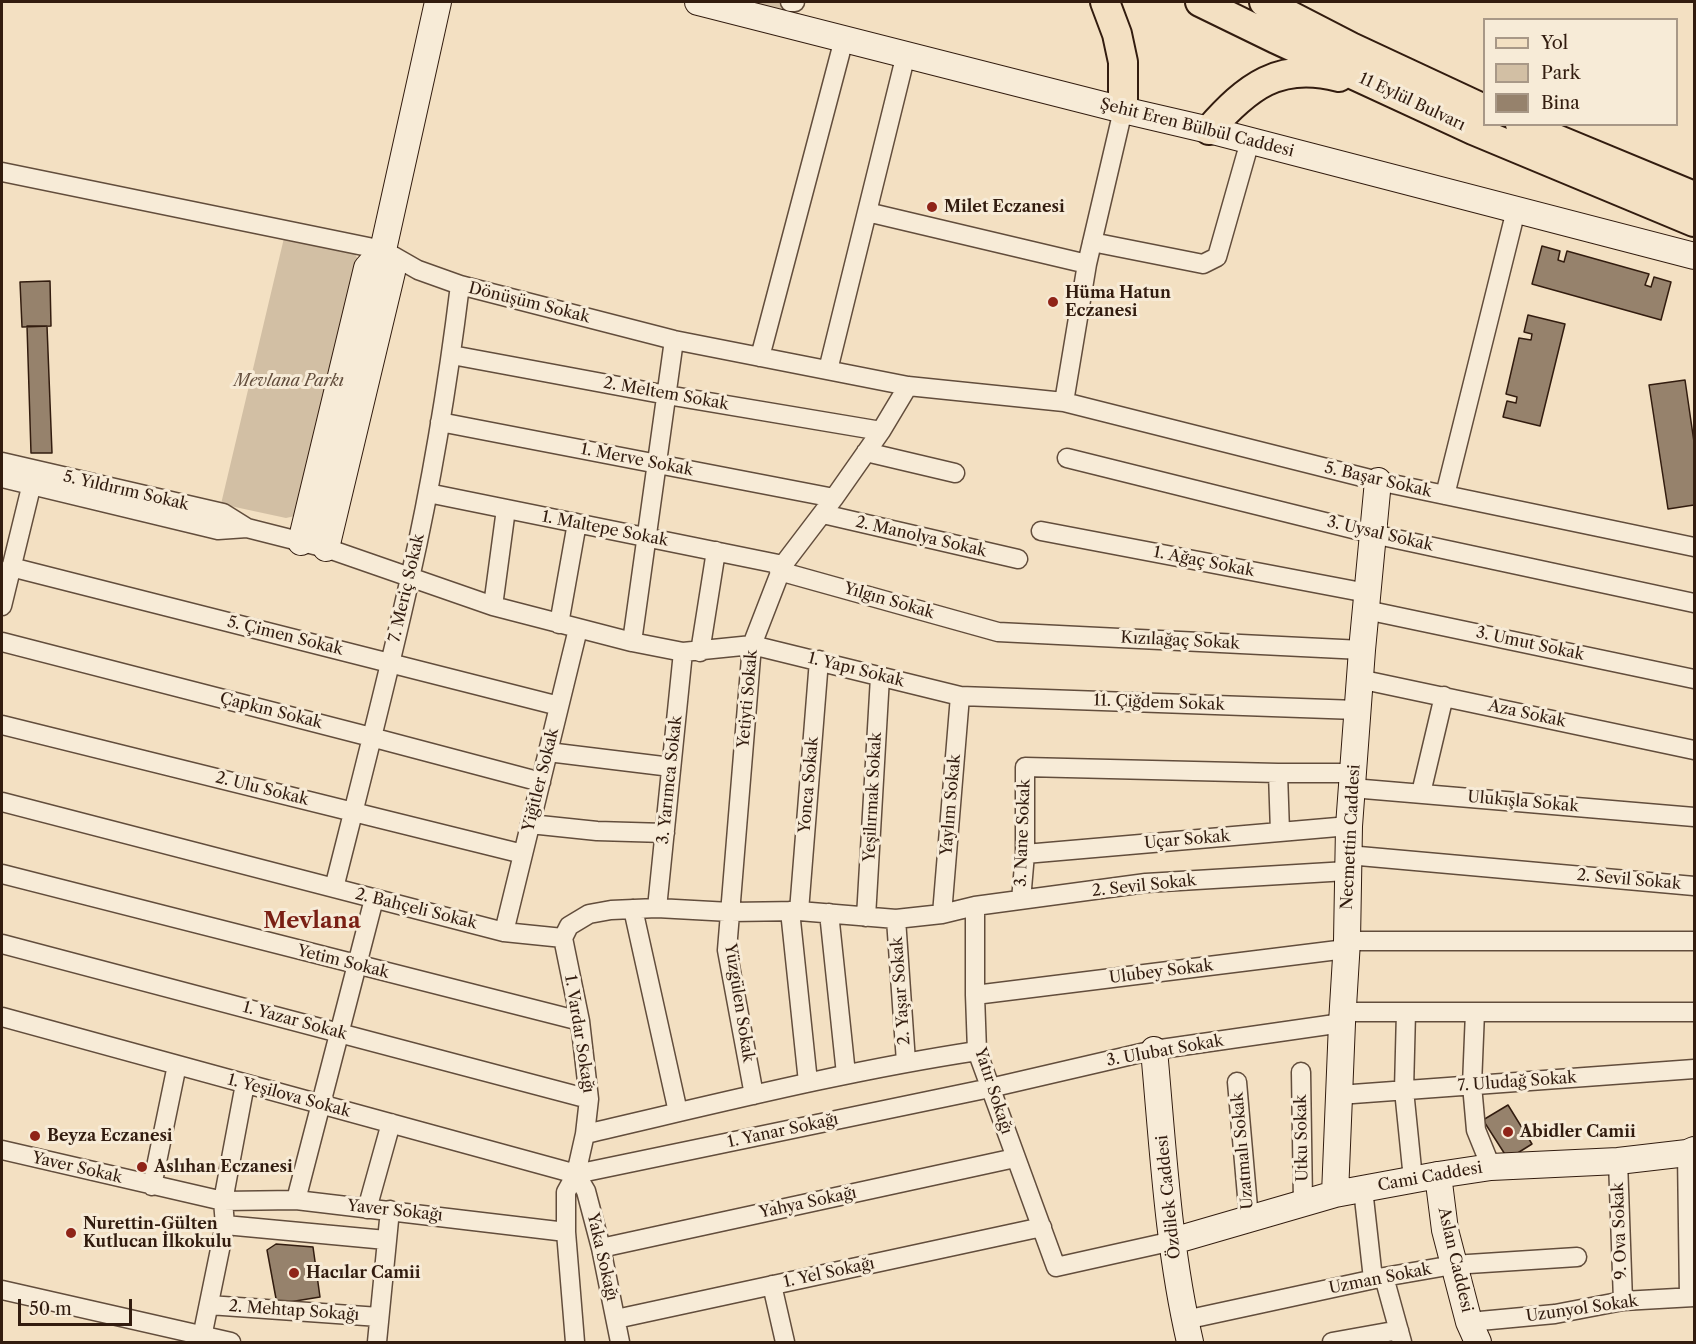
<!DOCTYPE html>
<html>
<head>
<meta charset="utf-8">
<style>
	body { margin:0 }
	#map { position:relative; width:1696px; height:1344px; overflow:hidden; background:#f3e0c2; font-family:"Libre Caslon Text",serif }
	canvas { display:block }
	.frame { position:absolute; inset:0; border:3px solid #321c0f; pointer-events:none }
	.legend { position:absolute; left:1483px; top:18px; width:195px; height:108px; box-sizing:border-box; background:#f7ebd7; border:2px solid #a89887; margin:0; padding:8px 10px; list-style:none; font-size:18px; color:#321c0f }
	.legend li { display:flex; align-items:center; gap:12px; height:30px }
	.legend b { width:30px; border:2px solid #a89887 }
	.scale { position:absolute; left:18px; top:1299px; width:114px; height:27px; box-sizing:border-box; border:3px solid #321c0f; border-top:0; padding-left:8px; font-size:18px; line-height:21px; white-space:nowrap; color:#321c0f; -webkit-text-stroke:4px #f7ebd7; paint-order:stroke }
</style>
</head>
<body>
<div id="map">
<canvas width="1696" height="1344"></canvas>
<div class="frame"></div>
<ul class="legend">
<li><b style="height:8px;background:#f3e0c2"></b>Yol</li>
<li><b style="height:16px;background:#d2bfa4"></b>Park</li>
<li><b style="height:16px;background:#96826c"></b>Bina</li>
</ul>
<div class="scale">50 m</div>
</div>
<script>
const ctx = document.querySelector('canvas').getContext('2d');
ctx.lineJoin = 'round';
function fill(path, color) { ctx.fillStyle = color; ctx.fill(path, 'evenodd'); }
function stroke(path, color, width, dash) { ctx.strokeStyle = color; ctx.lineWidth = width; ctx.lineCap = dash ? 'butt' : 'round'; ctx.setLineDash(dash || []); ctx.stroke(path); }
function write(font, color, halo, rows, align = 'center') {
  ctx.font = font + ' "Libre Caslon Text",serif'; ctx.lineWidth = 6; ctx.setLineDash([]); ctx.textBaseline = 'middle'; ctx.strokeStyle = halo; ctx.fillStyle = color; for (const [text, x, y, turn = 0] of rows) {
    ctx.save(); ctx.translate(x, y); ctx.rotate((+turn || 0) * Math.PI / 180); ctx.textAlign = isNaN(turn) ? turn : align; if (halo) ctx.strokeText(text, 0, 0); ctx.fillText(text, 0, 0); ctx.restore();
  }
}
const green = new Path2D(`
	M746,2H800L797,14Z
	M284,238L354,251L357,258L295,516L286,518L221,504Z`);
const building = new Path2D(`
	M1542,246L1560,251L1558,260L1564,262L1567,251L1649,274L1645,285L1651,287L1654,277L1671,282L1661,320L1532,284Z
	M50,281L51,326L22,327L20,282Z
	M1528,315L1565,324L1540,426L1503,417L1507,401L1516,403L1517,397L1506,394L1519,338L1531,340L1532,334L1524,332Z
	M27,326H47L52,453H31Z
	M1685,380L1694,442V505L1668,509L1649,385Z
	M1508,1105L1532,1144L1508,1159L1483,1120Z
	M276,1244L313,1247L320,1297L277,1304L267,1250Z`);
const street = new Path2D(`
	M790,2H795
	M2,172L383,250L418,270L460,285L674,340L908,386L1064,402L1378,481L1694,547
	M867,212L1087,264
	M1092,242L1203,264L1217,257L1250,141
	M452,355L667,395L881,431
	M760,357L844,39
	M828,370L906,54
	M1064,402L1087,264L1123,110
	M440,422L834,498
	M866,452L955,473
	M1067,458L1373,534L1694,603
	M2,462L223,513L247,528L326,548L493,606L632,642L683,652L752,645L960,696L1357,710
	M2,478L218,530L247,528
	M428,493L783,565
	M1445,495L1516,210
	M823,514L1018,559
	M1041,531L1367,593
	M11,567L559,706
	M779,571L998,632L1362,650
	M2,606L34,475
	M493,606L506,509
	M1366,610L1694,679
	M559,624L577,523
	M2,642L371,737L541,782
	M632,642L674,340
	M700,652L716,551
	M1359,679L1694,750
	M2,725L523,854
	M548,752L671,767
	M1278,773L1280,832
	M1352,788L1694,817
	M1421,793L1444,696
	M2,802L504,932L563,938L569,926L589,914L611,910L657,908L730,912L799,911L896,919L942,914L975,906L1146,883L1347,871
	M530,824L597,831L665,833
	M1025,854L1349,826
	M1348,855L1694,886
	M2,874L580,1021
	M334,888C360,785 387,681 410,578C432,481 448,383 460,285
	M1021,900L1025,854V767L1278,773H1353
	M975,906V995L977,1051L1056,1267L1173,1241
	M657,908L683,652
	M633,909L678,1112
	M790,911L808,1082
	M799,911L819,660
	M829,913L846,1074
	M942,914L960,696
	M866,917L880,677
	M896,919L906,1062
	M504,932L578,629
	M563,938L580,1021L589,1099L585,1134L576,1174L566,1192V1232L575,1342
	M1347,941H1694
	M2,944L589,1099
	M975,995L1346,949
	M1343,1012H1694
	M1406,1012L1404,1090L1413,1179
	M1475,1012L1472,1085L1476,1130L1491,1167
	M2,1017L576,1174L990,1088L1154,1050L1342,1023
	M1301,1072L1303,1203
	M1237,1082L1249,1219
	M754,1095L727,950L752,645L783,565L834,498L881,431L908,386
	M1339,1095L1694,1069
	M585,1134C715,1104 845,1071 977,1051
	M2,1150L223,1201L296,1200L566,1232
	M1687,1153L1689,1297
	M1618,1161L1623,1301
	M576,1174L586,1191L601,1248L620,1342
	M152,1186L177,1065
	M1363,1189L1373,1279
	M296,1200L374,899
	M367,1209L391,1123
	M225,1225L386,1240
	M601,1248L1015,1158
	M1384,1277L1402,1342
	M772,1285L785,1342
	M2,1290L231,1342
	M209,1305L379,1317
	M616,1319L1042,1227
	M1185,1320L1384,1277L1453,1265L1577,1257
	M1469,1322L1555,1314L1623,1301L1694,1297
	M201,1342L225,1225L223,1201L245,1084
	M377,1342L390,1210
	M1332,1342L1399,1330`);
const secondary = new Path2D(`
	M698,2L1123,110L1209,130L1694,256
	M301,542L367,268L383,250L438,2
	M326,548L392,272L383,250
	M1154,1050C1163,1148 1168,1247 1190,1342
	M1438,1175L1445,1230L1469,1322L1478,1342
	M1335,1194L1342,1023L1347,941L1349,826L1362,650L1378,481
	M1173,1241L1335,1194L1438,1175L1491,1167L1618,1161L1687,1153L1694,1150`);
const primary = new Path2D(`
	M1105,2L1117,34L1123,62V110
	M1200,2L1276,39L1473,130L1694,222
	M1264,2L1351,47L1484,109
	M1520,124L1694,196
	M1209,130C1247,87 1279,61 1339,77`);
const markers = [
	[932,207,6,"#8f2418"],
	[1053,302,6,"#8f2418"],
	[1508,1132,6,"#8f2418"],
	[35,1136,6,"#8f2418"],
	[142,1167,6,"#8f2418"],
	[71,1233,6,"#8f2418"],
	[294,1273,6,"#8f2418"]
];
const streetNames = [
	["11 Eylül Bulvarı",1412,102,25],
	["Şehit Eren Bülbül Caddesi",1197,128,14],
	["Dönüşüm Sokak",529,303,14],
	["2. Meltem Sokak",666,394,10],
	["1. Merve Sokak",637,460,11],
	["5. Başar Sokak",1378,480,13],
	["5. Yıldırım Sokak",126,491,13],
	["1. Maltepe Sokak",605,529,11],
	["3. Uysal Sokak",1380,534,13],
	["2. Manolya Sokak",921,537,13],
	["1. Ağaç Sokak",1204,562,11],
	["7. Meriç Sokak",407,588,-77],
	["Yılgın Sokak",889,601,16],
	["5. Çimen Sokak",285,636,14],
	["Kızılağaç Sokak",1180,641,3],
	["3. Umut Sokak",1530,644,12],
	["1. Yapı Sokak",856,670,14],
	["Yetiyti Sokak",748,699,-85],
	["11. Çiğdem Sokak",1159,703,2],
	["Çapkın Sokak",271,711,14],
	["Aza Sokak",1527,714,12],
	["Yiğitler Sokak",541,780,-76],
	["3. Yarımca Sokak",670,780,-84],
	["Yonca Sokak",809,785,-85],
	["2. Ulu Sokak",262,789,14],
	["Yeşilırmak Sokak",873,797,-87],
	["Ulukışla Sokak",1523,802,5],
	["Yaylım Sokak",951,805,-85],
	["3. Nane Sokak",1023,833,-88],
	["Necmettin Caddesi",1351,837,-87],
	["Uçar Sokak",1187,840,-5],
	["2. Sevil Sokak",1629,880,5],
	["2. Sevil Sokak",1144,886,-6],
	["2. Bahçeli Sokak",416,909,14],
	["Yetim Sokak",343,962,14],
	["Ulubey Sokak",1161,972,-7],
	["2. Yaşar Sokak",901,991,-94],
	["Yüzgülen Sokak",739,1003,81],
	["1. Yazar Sokak",295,1021,15],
	["1. Vardar Sokağı",579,1034,81],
	["3. Ulubat Sokak",1165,1051,-10],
	["7. Uludağ Sokak",1517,1082,-4],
	["Yatır Sokağı",993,1091,72],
	["1. Yeşilova Sokak",289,1096,15],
	["1. Yanar Sokağı",783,1131,-12],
	["Utku Sokak",1302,1138,-91],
	["Uzatmalı Sokak",1243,1151,-95],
	["Yaver Sokak",77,1168,13],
	["Cami Caddesi",1430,1177,-10],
	["Özdilek Caddesi",1169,1197,-96],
	["Yahya Sokağı",808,1203,-12],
	["Yaver Sokağı",395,1211,6],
	["9. Ova Sokak",1620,1231,-92],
	["Yaka Sokağı",602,1257,77],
	["Aslan Caddesi",1455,1260,77],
	["1. Yel Sokağı",829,1273,-12],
	["Uzman Sokak",1380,1279,-11],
	["Uzunyol Sokak",1582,1309,-8],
	["2. Mehtap Sokağı",294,1311,4]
];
const poiNames = [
	["Milet Eczanesi",944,207],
	["Hüma Hatun",1065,293],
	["Eczanesi",1065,311],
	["Abidler Camii",1520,1132],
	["Beyza Eczanesi",47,1136],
	["Aslıhan Eczanesi",154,1167],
	["Nurettin-Gülten",83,1224],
	["Kutlucan İlkokulu",83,1242],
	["Hacılar Camii",306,1273]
];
const parkNames = [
	["Mevlana Parkı",289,381]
];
const districtNames = [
	["Mevlana",312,922]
];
fill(green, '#d2bfa4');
fill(building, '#96826c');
stroke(building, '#321c0f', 1.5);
stroke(street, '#624d3c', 21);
stroke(secondary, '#321c0f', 28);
stroke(primary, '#321c0f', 32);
stroke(street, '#f7ebd7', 18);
stroke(secondary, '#f7ebd7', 26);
stroke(primary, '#f3e0c2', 28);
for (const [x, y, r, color] of markers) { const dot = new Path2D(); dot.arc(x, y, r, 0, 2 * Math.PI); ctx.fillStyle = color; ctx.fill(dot); stroke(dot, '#f7ebd7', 2); }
write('16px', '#321c0f', '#f7ebd7', streetNames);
write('bold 16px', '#321c0f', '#f7ebd7', poiNames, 'left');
write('italic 16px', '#624d3c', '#f7ebd7', parkNames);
write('bold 22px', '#7a1f14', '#f7ebd7', districtNames);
</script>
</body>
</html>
